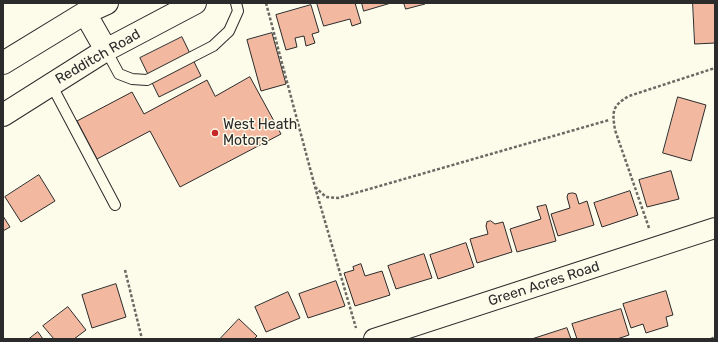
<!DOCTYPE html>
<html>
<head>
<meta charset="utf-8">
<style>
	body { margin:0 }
	#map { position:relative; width:718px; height:342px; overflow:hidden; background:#fdfbea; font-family:Rubik,sans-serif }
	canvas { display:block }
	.frame { position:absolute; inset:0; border:4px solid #2b2b2b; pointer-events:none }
</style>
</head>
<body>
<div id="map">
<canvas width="718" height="342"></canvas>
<div class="frame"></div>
</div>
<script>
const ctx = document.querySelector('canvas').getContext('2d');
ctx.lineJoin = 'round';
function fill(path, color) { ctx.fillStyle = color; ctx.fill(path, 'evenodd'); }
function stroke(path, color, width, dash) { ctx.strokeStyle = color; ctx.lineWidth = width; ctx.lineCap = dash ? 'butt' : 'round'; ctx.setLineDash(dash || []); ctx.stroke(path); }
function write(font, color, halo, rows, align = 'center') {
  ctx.font = font + ' Rubik,sans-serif'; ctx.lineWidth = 3; ctx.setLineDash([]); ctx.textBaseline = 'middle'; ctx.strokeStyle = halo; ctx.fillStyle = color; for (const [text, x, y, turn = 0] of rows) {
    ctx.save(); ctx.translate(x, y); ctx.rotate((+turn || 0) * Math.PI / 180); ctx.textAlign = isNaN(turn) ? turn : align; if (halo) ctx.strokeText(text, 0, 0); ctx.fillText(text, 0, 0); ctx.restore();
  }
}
const building = new Path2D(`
	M317,3H355L361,23L352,26L350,19L324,26Z
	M362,3H391L364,11Z
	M404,3H424L425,4L406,9Z
	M693,3H715V43L695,44Z
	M311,5L319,32L312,34L315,43L306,46L304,36L295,38L297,47L286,50L276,15Z
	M272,33L286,84L261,91L247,40Z
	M182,37L201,76L159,97L140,58Z
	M250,77L281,134L180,187L150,131L97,159L77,121L132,92L144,114L207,80L215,96Z
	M678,97L706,105L691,161L663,153Z
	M671,171L679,199L647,207L639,180Z
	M39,175L55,201L21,222L5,197Z
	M630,191L638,215L602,227L594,203Z
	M573,193L576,194L579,204L587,201L594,225L558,236L551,214L570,208L567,197L568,194Z
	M546,205L556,241L517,252L510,229L541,219L537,207Z
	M3,216L10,227L3,231Z
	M491,221L495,224L503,222L512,252L477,263L470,239L488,234L486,226L487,222Z
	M466,243L474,267L438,279L430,255Z
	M424,254L432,278L396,289L388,266Z
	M361,264L365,276L382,271L390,295L355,306L344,273L354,270L353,267Z
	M336,281L345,306L308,318L299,294Z
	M116,284L126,317L92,328L82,295Z
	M666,291L673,315L666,317L668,326L646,333L643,324L631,328L623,304Z
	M288,292L300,318L266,332L255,307Z
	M68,307L86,330L74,339H54L43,326Z
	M621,309L629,335L617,339H577L572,324Z
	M239,319L257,336L254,339H220Z
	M567,328L571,339H532Z
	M38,332L43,339H29Z`);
const path = new Path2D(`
	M266,3L315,187L356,328
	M315,187L326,197L338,198L609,120
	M649,228L615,130C612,111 612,106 629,96L715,68
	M125,270L142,339
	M711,339L715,337`);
const service = new Path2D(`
	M106,50L119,74L132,79L147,80L213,46L229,31L238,11L236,3
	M51,84L115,205`);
const minor = new Path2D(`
	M374,339L715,228`);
const trunk = new Path2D(`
	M85,13L106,50
	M3,63L85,13L107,3
	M3,115L106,50L195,3`);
const markers = [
	[215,133,4,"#c62828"]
];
const streetNames = [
	["Redditch Road",98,57,-30],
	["Green Acres Road",544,284,-18]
];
const poiNames = [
	["West Heath",223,125],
	["Motors",223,141]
];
fill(building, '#f2b8a0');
stroke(building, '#2b2b2b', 1);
stroke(service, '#2b2b2b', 12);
stroke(minor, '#2b2b2b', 22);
stroke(trunk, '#2b2b2b', 24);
stroke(path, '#6a6964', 2.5, [3, 2]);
stroke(service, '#fdfbea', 10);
stroke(minor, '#fdfbea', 20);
stroke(trunk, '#fdfbea', 22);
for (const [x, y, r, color] of markers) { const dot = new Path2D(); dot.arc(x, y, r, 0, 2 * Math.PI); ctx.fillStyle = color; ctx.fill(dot); stroke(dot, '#fdfbea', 1.5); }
write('14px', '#2b2b2b', '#fdfbea', streetNames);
write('14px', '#2b2b2b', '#fdfbea', poiNames, 'left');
</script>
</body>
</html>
